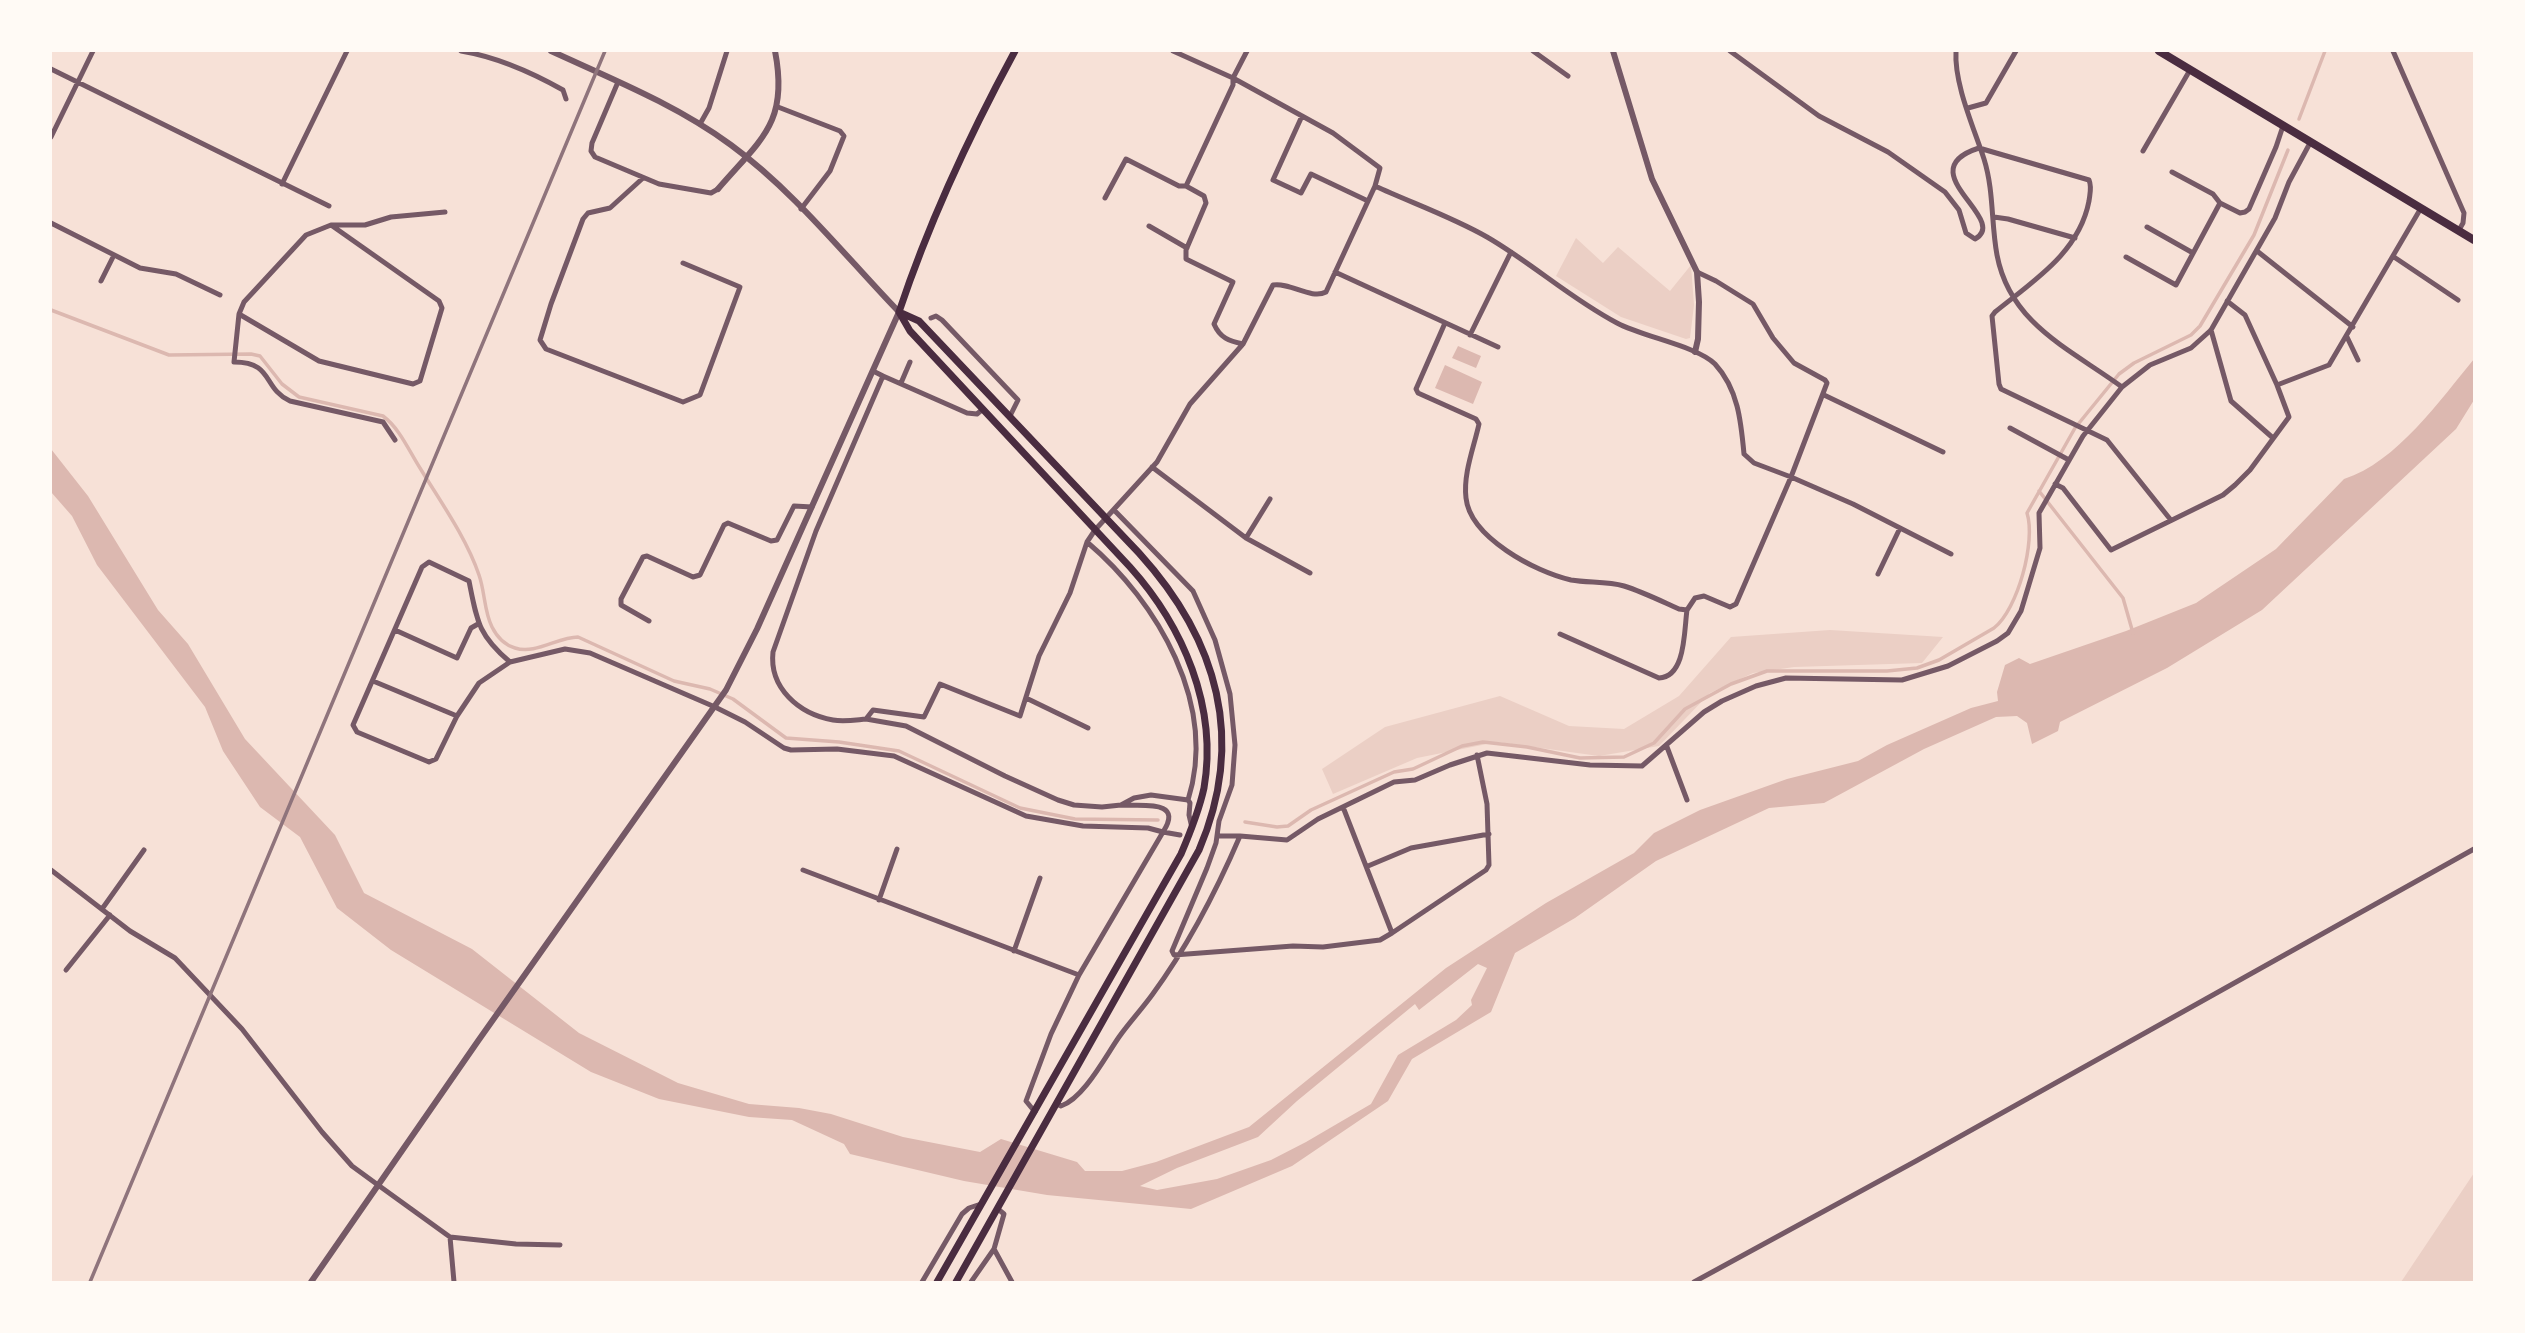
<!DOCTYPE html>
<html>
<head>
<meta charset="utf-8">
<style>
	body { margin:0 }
	#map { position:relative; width:2525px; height:1333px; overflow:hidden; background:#f7e1d7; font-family:"Noto Sans",sans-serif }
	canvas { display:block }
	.frame { position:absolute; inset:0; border:52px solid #fffaf5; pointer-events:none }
</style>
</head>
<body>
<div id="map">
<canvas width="2525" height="1333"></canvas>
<div class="frame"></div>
</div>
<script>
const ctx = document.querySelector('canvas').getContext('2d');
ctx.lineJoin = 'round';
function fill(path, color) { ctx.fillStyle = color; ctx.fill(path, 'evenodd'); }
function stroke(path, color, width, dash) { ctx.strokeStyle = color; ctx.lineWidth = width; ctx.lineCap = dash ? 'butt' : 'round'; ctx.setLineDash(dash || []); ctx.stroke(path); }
const green = new Path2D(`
	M1576,238L1603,263L1618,247L1670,291L1691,265L1694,305L1690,338L1686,339L1621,317L1556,276Z
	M1830,630L1943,637L1922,663L1794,667L1753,673L1710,693L1659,746L1599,756L1497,742L1417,758L1333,794L1322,769L1385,727L1500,696L1569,726L1624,729L1679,696L1731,637Z
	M2474,1173V1282H2401Z`);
const water = new Path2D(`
	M1458,346L1481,356L1476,368L1452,358Z
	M2474,359V400L2456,429L2262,610L2167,668L2060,722L2058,731L2032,744L2027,723L2017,716L1996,717L1924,749L1824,803L1769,808L1656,861L1575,918L1515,953L1491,1012L1412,1059L1388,1101L1292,1166L1191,1209L1047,1195L964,1181L850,1154L844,1144L792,1120L749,1117L659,1099L591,1072L391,950L337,908L300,837L260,807L223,751L205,707L97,565L72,516L51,492V449L88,496L158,610L188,644L245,739L335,835L364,893L472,949L579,1033L678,1083L749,1104L799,1108L831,1114L903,1137L980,1152L1001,1139L1077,1162L1085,1171H1122L1156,1162L1249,1127L1446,968L1546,903L1634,853L1654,833L1700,810L1787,779L1858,761L1887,745L1971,708L1998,701L1997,692L2005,665L2019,658L2030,664L2126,631L2196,603L2276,549L2344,479C2397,462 2440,400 2474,359ZM1478,964L1487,968L1471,1000L1472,1005L1456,1020L1398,1055L1371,1104L1306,1142L1271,1160L1217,1179L1157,1190L1140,1186L1177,1168L1258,1137L1297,1101L1415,1004L1419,1010Z
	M1445,365L1482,382L1473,404L1435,388Z`);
const stream = new Path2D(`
	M2299,119L2325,51
	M51,310L169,355L251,354L260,356L282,384L299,397L383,416C400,429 408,449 420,468C440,501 466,537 479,575C485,592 484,611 492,627C497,637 505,645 515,648C535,655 558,637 578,637L674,681L710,689L733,699L786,738L839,742L899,751L1020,808L1075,819L1158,820
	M2039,491L2123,598L2133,633
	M1245,822L1277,827L1288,826L1311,810L1394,772L1413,769L1462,746L1483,742L1527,747L1580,758L1624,757L1654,743L1685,709L1731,684L1767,671H1887L1917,668L1939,660L1994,628C2018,609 2036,541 2027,513L2075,428L2119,374L2134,363L2191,335L2200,326L2254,235L2288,150`);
const minor = new Path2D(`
	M461,51C497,57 531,72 563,90L566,99
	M1173,51L1233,78L1333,133L1380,168L1375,186C1412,203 1452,217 1487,237C1532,263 1571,299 1617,323C1643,337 1697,346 1715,364C1738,389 1741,421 1744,454L1754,463L1791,477L1736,604L1730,607L1704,596L1695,598L1687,610L1679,609C1661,601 1643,592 1624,586C1607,581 1588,583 1571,580C1535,572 1470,537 1466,498C1463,474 1474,447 1479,424L1476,419L1418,393L1416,389L1445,323
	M1533,51L1568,76
	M1730,51L1819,116L1888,152L1945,192L1959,210L1966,233L1975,239C2011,219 1907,171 1979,148L2089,180C2092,187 2090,193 2089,201C2079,253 2033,281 1995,312L1992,316L1999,384L2001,389L2107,440L2170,519
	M1956,51C1954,84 1974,128 1984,159C1994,191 1991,223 1997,255C2010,324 2070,349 2122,387
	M2393,51L2464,213L2463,223L2459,230
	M51,69L329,206
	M618,82L592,143L591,151L595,157L659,184L711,193L718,189
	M778,107L840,131L844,136L830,171L801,209
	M1968,108L1986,103L2016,51
	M1302,116L1273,180L1301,193L1311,174L1368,201
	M700,124L709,108L727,51
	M51,137L93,51
	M2143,151L2190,70
	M2172,172L2213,194L2220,203
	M643,178L610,208L588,213L583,219L551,304L540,340L546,349L683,402L700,395L740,287L683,263
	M282,184L347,51
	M1105,198L1126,159L1179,186H1186
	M1994,217L2008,219L2075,238
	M51,223L140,268L176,274L220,295
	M331,225L439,301L442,308L420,381L413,384L319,361L239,314L244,302L306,235Z
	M331,225H365L391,217L445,212
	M1149,226L1187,248
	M2147,227L2193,253
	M2257,251L2353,327
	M2126,257L2176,285L2220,203L2240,213L2245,212L2249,209L2276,147L2283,126
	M2394,257L2458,300
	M1335,272L1498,347
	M1697,272L1716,281L1753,304L1773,338L1794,363L1825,380L1827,383L1791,477L1853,504L1951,554
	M101,281L114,255
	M239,314L234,362C274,362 262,388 290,401L383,422L395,440
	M931,318L936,316L942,320L1018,400L1010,416
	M2211,330L2231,401L2273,438
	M1470,335L1511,252
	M2347,337L2358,360
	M1243,344C1229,341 1220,338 1214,324L1233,282L1186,259V250L1206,203L1204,196L1186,186L1233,85V78L1247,51
	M873,371L883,376L816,531L773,652C769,688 799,714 833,720C844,722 855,720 866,719L873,710L924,717L940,684L1020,716L1039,656L1070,593L1087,542L1095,530L1157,462L1190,404L1243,344L1273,285C1290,282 1311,300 1326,292L1375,186
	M883,376L967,413L977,414L983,409
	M901,383L910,362
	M2277,385L2329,365L2421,208
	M1824,395L1943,452
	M2010,428L2069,460
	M1152,467L1246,538L1310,573
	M2055,484L2063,488L2111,550L2223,495L2235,485L2250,470L2289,417L2277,385L2245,315L2227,301
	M1114,510L1193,591L1215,640L1230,694L1235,745L1232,785L1219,821L1216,843L1207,868L1172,951L1174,955L1293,946L1323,947L1380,940L1392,933L1486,870L1489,865L1487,804L1477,755
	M1246,538L1270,499
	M1087,542C1158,602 1218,705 1188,800
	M1878,574L1900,528
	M649,621L621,605V599L643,557L647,556L693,577L700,575L724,525L728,523L771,541L777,540L794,506L812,507
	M395,630L457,658L471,628L478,624
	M1560,634L1659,678C1686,677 1684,630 1687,610
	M510,662C478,635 477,621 469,581L429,562L422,567L353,725L357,732L429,762L436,759L457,716L479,683L510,662L565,649L590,653L715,707L745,722L784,748L791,750L837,749L894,756L1026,816L1083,826L1148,828L1163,832C1185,798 1139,807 1121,805
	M373,681L457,716
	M1026,698L1088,728
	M866,719L906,726L1005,776L1058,800L1074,805L1102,807L1121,805L1134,798L1151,795L1188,800L1190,803L1189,815L1192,828
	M1667,747L1687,800
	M1343,807L1392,933
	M1220,836H1240
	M1368,866L1411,848L1489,834
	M51,870L130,931L175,958L242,1029L322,1132L352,1166L378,1185L450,1237L516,1244L560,1245
	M803,870L1079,975L1051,1034L1026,1101L1035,1112
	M879,900L897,849
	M102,909L144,850
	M1014,951L1040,878
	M66,970L110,915
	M1079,975L1163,832L1180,835
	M1057,1104L1061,1106C1084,1098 1105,1057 1119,1037C1129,1023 1141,1010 1152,995C1188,946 1216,892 1240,836L1287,840L1318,819L1394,782L1415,780L1450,765L1487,753L1590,765L1642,766L1704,712L1722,701L1756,686L1786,678L1902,680L1948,666L1997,641L2008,633L2021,611L2040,548L2039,513L2083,436L2122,387L2150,365L2191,348L2211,330L2275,218L2289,182L2310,143
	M998,1209L1004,1214L994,1249L1012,1282
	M450,1237L454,1282
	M922,1282L962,1214L969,1208L981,1204
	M971,1282L994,1249
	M1694,1282L1916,1161L2474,849`);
const tertiary = new Path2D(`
	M1613,51L1652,179L1697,272L1699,302L1698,339L1695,352
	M718,189C761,139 789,123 775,51
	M311,1282L478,1041L726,690L757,629L899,312C845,256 794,191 731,145C677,105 612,79 551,51`);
const secondary = new Path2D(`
	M899,312L919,321L1139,553C1218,640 1246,740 1199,850L956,1282
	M937,1282L1181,854C1190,833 1199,811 1204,788C1218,707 1183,626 1130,567L910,331L899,312C929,222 970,134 1015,51`);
const primary = new Path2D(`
	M2159,51L2474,240`);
const rail = new Path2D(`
	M90,1282L605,51`);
fill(green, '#ebcfc5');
fill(water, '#dcb8b0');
stroke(stream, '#dcb8b0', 3.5);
stroke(minor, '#755966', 5);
stroke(tertiary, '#755966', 6);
stroke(secondary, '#4a2c40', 7);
stroke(primary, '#4a2c40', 8);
stroke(rail, '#8f747c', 3.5);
</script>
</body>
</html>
